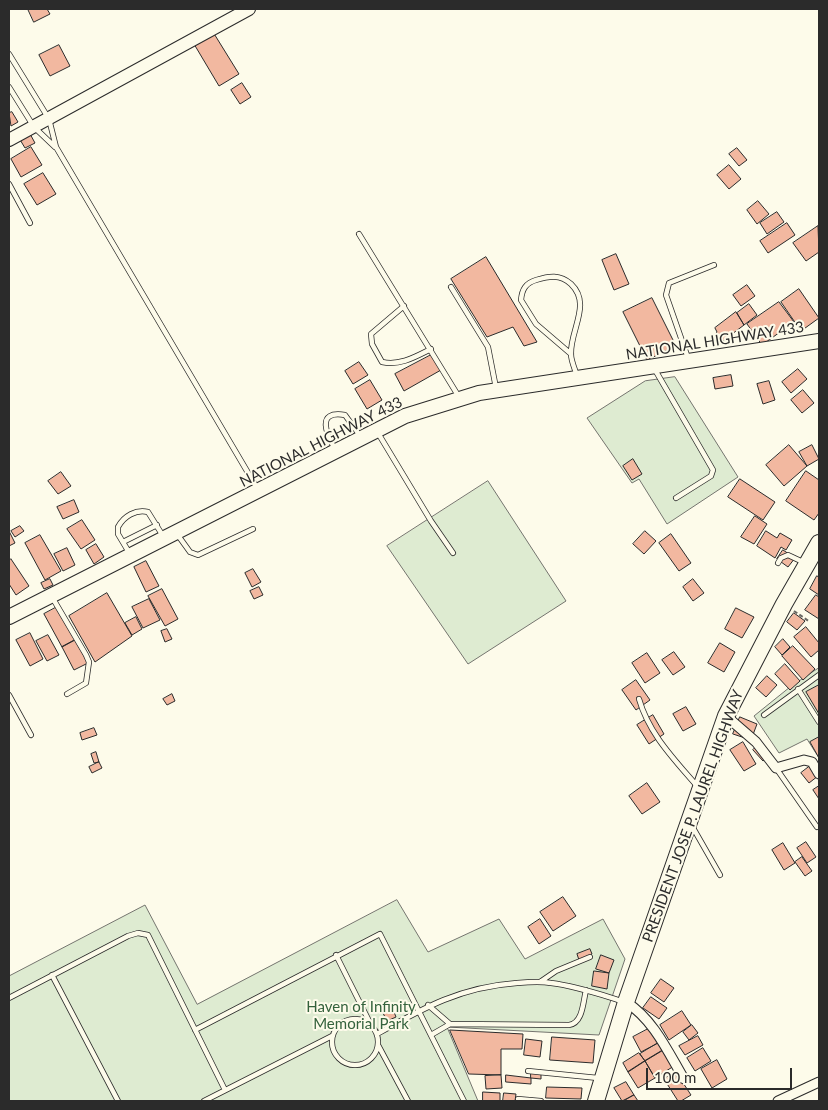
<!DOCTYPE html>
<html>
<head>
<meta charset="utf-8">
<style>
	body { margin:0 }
	#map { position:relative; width:828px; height:1110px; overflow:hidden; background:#fdfbea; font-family:Lato,sans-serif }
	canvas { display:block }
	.frame { position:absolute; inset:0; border:10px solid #2b2b2b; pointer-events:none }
	.scale { position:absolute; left:646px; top:1068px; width:146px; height:22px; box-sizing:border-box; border:2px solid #2b2b2b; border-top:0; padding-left:6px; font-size:15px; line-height:18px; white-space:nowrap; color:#2b2b2b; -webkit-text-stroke:4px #fdfbea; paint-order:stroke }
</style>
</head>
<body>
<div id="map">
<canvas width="828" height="1110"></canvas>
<div class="frame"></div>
<div class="scale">100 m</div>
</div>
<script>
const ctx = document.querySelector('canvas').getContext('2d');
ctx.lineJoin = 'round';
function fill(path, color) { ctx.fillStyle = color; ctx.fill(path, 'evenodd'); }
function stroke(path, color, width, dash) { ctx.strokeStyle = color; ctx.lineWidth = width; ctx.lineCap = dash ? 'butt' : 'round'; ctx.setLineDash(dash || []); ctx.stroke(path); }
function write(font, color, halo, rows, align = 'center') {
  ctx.font = font + ' Lato,sans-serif'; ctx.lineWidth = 4; ctx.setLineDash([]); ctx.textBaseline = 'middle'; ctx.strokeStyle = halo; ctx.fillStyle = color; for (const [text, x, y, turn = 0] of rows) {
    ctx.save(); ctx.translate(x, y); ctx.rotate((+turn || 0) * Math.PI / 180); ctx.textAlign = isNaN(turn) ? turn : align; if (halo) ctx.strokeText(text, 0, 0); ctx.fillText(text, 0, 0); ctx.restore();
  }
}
const green = new Path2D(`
	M675,377L738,477L667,524L639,479L632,483L587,418L645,381Z
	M488,481L566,601L468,664L387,546Z
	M819,668V758L807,739L779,753L754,716L790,687Z
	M397,900L428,952L499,919L525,959L603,919L625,959L599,1035L447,1027L478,1101H9V976L145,905L197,1004Z`);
const building = new Path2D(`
	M28,9H47L50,14L34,22Z
	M213,32L239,74L219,86L194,44Z
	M59,45L70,66L50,76L39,55Z
	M242,83L251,97L240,104L231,90Z
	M12,112L18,122L11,126L9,113Z
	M29,132L35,143L25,148L19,138Z
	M31,147L42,165L21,177L11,159Z
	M737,148L747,160L739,166L729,154Z
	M729,165L741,179L729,189L717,175Z
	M43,173L56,194L37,205L24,184Z
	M758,201L769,214L757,224L747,210Z
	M777,212L784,222L767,234L760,223Z
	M787,223L795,235L768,253L760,241Z
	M818,226L819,252L806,261L793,243Z
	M616,254L629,284L614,290L602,260Z
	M486,257L537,342L524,346L513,327L487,337L451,279Z
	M747,285L755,296L741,306L733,295Z
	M799,289L819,318L801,331L781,302Z
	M652,298L676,346L647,360L623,312Z
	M779,302L794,322L762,345L747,324Z
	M749,304L757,315L744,325L737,313Z
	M736,312L744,325L719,344L713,337L717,332L715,328Z
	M433,354L441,370L404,391L395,374Z
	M359,362L368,375L353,384L345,371Z
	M798,369L807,379L791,393L782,382Z
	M731,375L733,386L715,389L713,378Z
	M370,380L382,400L367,409L355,389Z
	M769,381L775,400L763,404L757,384Z
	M803,390L814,403L802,413L791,400Z
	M789,445L807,466L784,486L766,465Z
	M812,445L819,459L807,466L799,452Z
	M633,459L642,474L632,480L623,466Z
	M806,471L819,480V513L814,520L786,501Z
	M61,472L71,486L58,494L48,481Z
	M740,479L775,502L763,520L728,497Z
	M74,500L79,512L63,519L57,507Z
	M755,516L767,524L754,544L741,537Z
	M82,520L95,540L81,549L67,529Z
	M20,526L24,531L15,537L11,531Z
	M9,531L15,543L9,546Z
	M645,531L656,541L644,554L633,544Z
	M766,531L777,538L780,533L792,540L786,550L781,547L775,558L757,546Z
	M671,534L691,563L679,571L659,543Z
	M40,535L61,571L45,580L25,543Z
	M96,544L104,557L94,564L86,550Z
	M67,548L75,565L63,571L54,554Z
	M783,550L795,558L788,567L777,559Z
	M11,559L29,586L16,595L9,584V561Z
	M146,561L159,586L146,592L134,567Z
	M253,569L261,582L252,587L245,573Z
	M817,576L819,577V595L810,589Z
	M50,579L53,585L44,589L41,583Z
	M693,579L704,593L693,601L683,587Z
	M259,587L263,595L254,599L250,591Z
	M162,589L178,619L165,626L148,596Z
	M107,593L132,636L95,662L69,616Z
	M816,595L819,597V619L805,610Z
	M149,599L160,620L143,628L132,607Z
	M57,607L75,640L62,647L44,614Z
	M736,608L754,617L742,638L725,629Z
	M794,613L805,621L797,630L787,622Z
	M136,617L142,629L132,635L125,623Z
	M806,627L819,643V650L811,657L794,637Z
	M167,629L172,639L165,642L161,631Z
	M30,633L43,659L30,666L16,640Z
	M48,635L59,655L47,661L36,641Z
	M783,639L790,647L782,655L775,647Z
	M75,640L88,663L74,670L62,647Z
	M720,643L735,652L724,672L708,663Z
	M793,646L815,669L803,680L782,656Z
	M674,652L685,667L673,675L662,660Z
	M647,653L660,673L645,683L632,663Z
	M785,664L800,681L790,690L775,674Z
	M767,676L777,685L766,697L756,688Z
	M636,680L650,700L636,710L622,690Z
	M819,685V714L806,692Z
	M172,694L175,701L167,705L163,699Z
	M686,707L696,724L683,731L673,714Z
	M653,715L664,734L649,744L637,725Z
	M740,717L757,724L751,740L733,734Z
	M94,728L97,735L82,740L80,733Z
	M819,737V758L810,742Z
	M743,742L756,764L744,771L730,750Z
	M761,742L771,754L763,761L753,750Z
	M96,752L99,762L94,763L91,754Z
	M99,762L102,768L92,773L89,767Z
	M810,766L818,776L809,783L801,773Z
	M647,783L660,802L642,814L629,796Z
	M819,786V799L813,790Z
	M806,842L816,857L807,863L797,848Z
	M783,843L795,863L784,870L772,850Z
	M802,857L812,871L805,876L795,862Z
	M563,897L576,916L553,931L540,912Z
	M540,919L551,936L539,944L528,927Z
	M590,949L592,954L579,960L577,954Z
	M601,955L614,960L609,973L596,969Z
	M594,971L609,973L607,989L592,986Z
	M661,979L674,988L664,1002L651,993Z
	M651,997L667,1008L659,1019L643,1008Z
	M392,1007L396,1017L387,1021L382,1011Z
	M682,1011L691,1025L669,1040L660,1025Z
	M692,1025L698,1033L689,1040L683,1032Z
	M650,1028L658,1043L641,1052L633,1037Z
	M450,1030L523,1034L522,1049H501V1075L469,1074Z
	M698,1036L703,1045L685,1055L679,1046Z
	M552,1037L595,1040L593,1063L550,1060Z
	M526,1039L542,1041L540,1057L524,1055Z
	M660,1042L665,1049L645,1061L640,1054Z
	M703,1048L711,1061L695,1071L687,1058Z
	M665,1049L674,1066L655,1078L645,1061Z
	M639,1053L645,1061L628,1072L623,1063Z
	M717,1060L727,1079L712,1088L701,1069Z
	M645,1061L655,1078L638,1088L628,1072Z
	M676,1072L691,1095L681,1101H678L664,1079Z
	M531,1073H541V1079L531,1078Z
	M501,1075L502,1088L486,1089L485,1076Z
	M506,1075L531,1078V1084L506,1082Z
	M626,1082L634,1095L622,1101L614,1088Z
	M547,1087L582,1088L581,1099L546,1098Z
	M483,1092L500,1093V1101H483Z
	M504,1093L516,1094L515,1101H503Z
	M634,1095L638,1101H624Z`);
const path = new Path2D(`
	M794,611L810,622`);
const lane = new Path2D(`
	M9,54L49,119L56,147L257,488
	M9,87L34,127L55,147
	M9,184L30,223
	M359,234L459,397
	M451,287L488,347L496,388
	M404,306L371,334L372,344L382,362C400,366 415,357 431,349
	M571,354L536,324L521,300C522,289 526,283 536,280C549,276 560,274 571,284C592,304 570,330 571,354C571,361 575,369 577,376
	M688,358L666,295L669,283L714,265
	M654,368L713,470L711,476L676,498
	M378,433L431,521L453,553
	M335,449C327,435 315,410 345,415L361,437
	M177,534L190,552L198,555L253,529
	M123,542L157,525
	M130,554L118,534V527C124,516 136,509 148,512L163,536
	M778,563L781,558L788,555L803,562
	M52,597L86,655L89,662L86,683L67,694
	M798,689L819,722
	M9,695L31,735
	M639,699C649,734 674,759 697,786
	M764,715L819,675
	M776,768L817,827
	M692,826L720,875
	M336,955L370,1023
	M52,975L118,1101
	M540,982L556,971L590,957
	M9,998L128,936L138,933L148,935L225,1090
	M428,1005L450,1024L569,1025C583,1023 583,1002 586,990
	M332 1042a23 23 0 1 1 46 0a23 23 0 1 1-46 0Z
	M195,1030L380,934L464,1101
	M377,1034C425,1007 461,987 517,983C528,982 540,981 551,983C576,986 599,994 622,1001
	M431,1035L450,1024
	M378,1045L408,1101
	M528,1071L598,1078
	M518,1099L541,1101
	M204,1101L332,1036`);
const street = new Path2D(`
	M726,716L756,742L776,768L804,760L812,762L819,774
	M626,1002C654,1020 668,1052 684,1079
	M778,1101L819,1082`);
const secondary = new Path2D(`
	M9,140L249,9`);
const primary = new Path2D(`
	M9,617L405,416L479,393L819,341`);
const highway = new Path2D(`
	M596,1101L626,1002L726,716L784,604L819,543`);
const streetNames = [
	["NATIONAL HIGHWAY 433",715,341,-9],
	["NATIONAL HIGHWAY 433",321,442,-27],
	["PRESIDENT JOSE P. LAUREL HIGHWAY",693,816,-70]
];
const parkNames = [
	["Haven of Infinity",361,1007],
	["Memorial Park",361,1024]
];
fill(green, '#deebd1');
stroke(green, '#74746e', 1);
fill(building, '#f2b8a0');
stroke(building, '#2b2b2b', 1);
stroke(lane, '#2b2b2b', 6);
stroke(street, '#2b2b2b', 11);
stroke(secondary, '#2b2b2b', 14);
stroke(primary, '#2b2b2b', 16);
stroke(highway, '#2b2b2b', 18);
stroke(path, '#6a6964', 2, [4, 2.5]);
stroke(lane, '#fdfbea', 4.5);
stroke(street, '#fdfbea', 9);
stroke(secondary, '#fdfbea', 12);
stroke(primary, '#fdfbea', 14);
stroke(highway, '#fdfbea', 16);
write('15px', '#2b2b2b', '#fdfbea', streetNames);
write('15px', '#34623c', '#fdfbea', parkNames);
</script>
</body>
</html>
